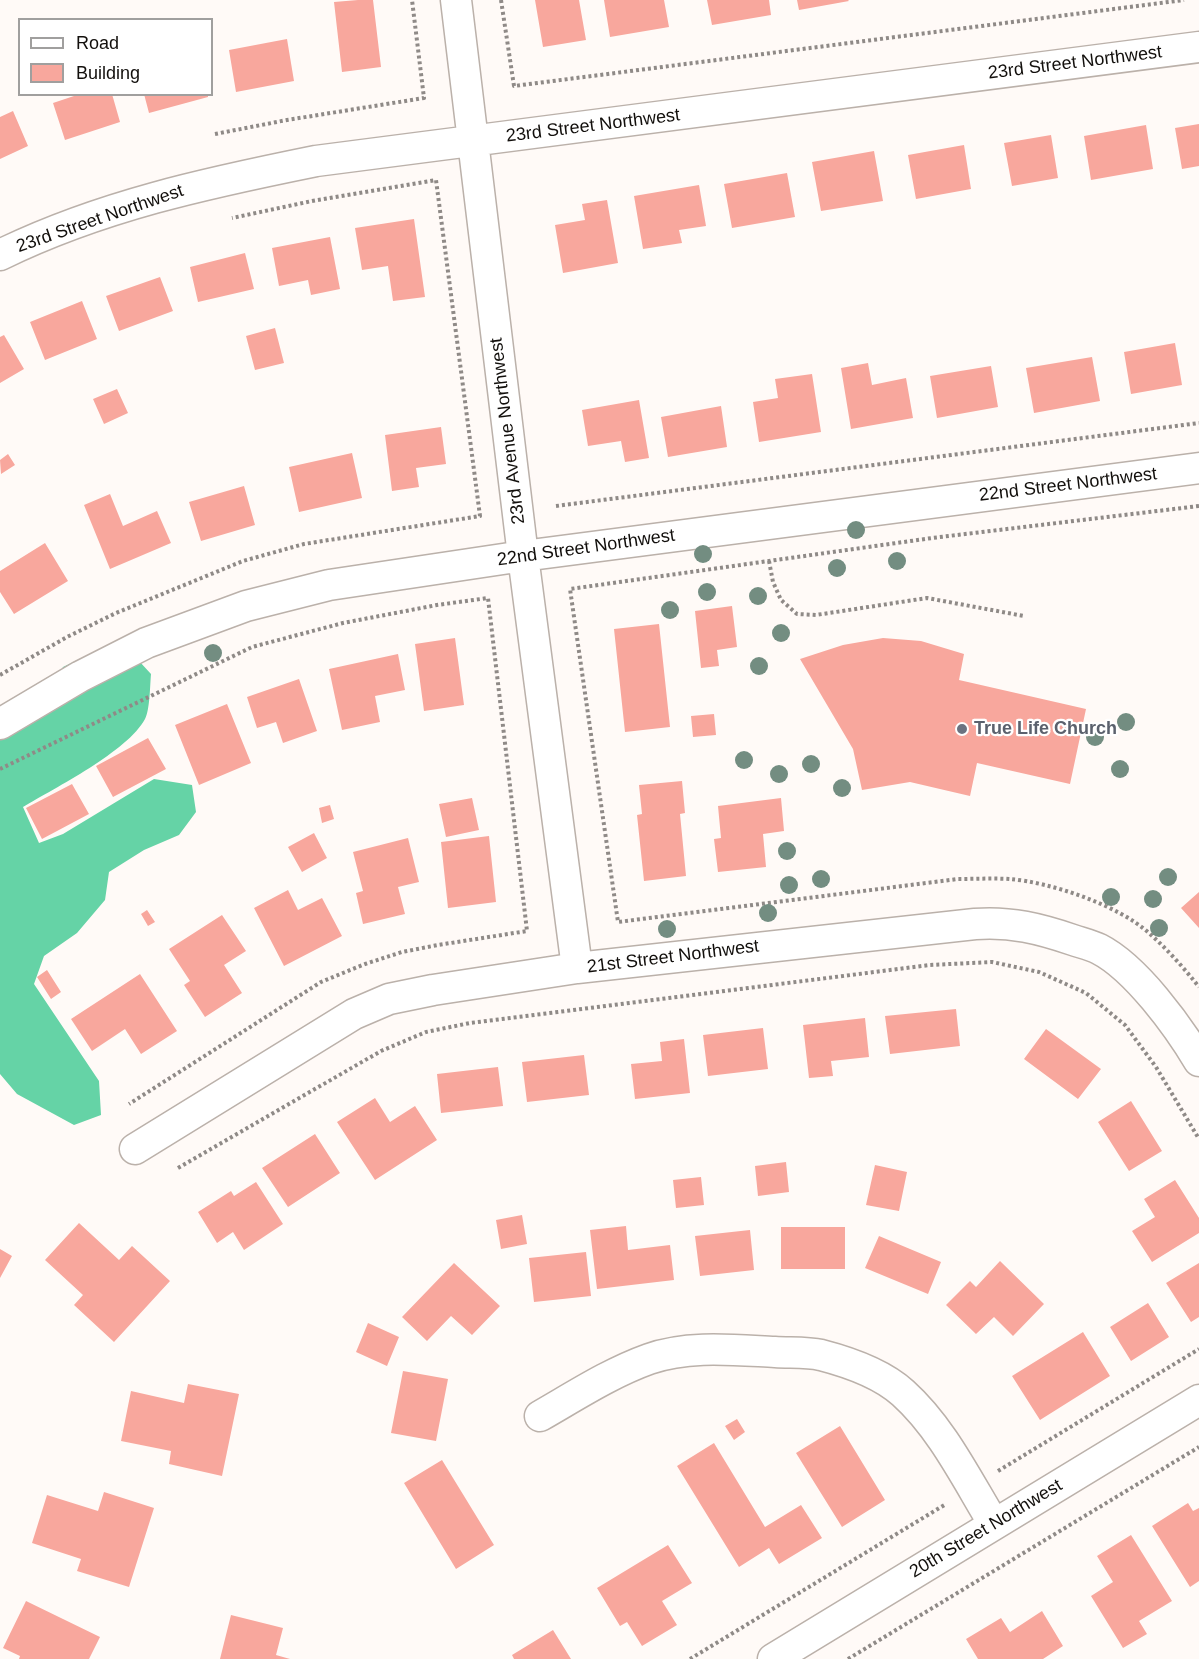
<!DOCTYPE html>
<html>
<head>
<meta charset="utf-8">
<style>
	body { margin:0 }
	#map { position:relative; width:1199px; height:1659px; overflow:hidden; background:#fffaf7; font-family:Arial,sans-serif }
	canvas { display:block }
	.legend { position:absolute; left:18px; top:18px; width:195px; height:78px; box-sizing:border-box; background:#fff; border:2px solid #a09f9e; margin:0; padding:8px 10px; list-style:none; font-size:18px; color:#120f0c }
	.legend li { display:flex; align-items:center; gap:12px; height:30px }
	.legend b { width:30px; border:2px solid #a09f9e }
</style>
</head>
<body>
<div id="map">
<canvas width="1199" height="1659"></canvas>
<ul class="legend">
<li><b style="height:8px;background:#fff"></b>Road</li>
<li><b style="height:16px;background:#f8a79d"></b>Building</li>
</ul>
</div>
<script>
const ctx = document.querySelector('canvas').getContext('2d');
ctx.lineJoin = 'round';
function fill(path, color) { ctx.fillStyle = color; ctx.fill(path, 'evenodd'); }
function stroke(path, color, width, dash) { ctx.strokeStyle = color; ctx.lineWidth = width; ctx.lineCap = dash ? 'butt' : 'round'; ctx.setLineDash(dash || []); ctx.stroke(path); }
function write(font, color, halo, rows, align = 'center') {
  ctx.font = font + ' Arial,sans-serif'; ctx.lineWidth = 4.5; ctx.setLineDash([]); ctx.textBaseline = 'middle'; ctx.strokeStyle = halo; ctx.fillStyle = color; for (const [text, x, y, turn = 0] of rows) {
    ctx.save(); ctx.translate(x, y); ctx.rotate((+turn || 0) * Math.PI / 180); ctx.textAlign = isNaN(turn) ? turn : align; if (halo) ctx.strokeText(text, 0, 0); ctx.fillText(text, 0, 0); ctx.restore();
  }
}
const forest = new Path2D(`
	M127,648L151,674C150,685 150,710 145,719C128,751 55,788 23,807L39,843L63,834L154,779L192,785L196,812L179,835L144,850L109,872L105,900L77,933L44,956L34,984L99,1081L101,1115L74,1125L17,1094L0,1074V731L42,706L63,667L88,655Z`);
const building = new Path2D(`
	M358,0H373L381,67L342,72L334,2Z
	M535,0H579L586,40L543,47Z
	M604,0H664L669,27L610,37Z
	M707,0H769L771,15L712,25Z
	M797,0H848L849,1L799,10Z
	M287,39L294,81L236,92L229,50Z
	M80,94H112L120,122L65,140L53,103Z
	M144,94H208V97L149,113Z
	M13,111L28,146L0,159V117Z
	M1199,124V166L1182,169L1175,128Z
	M1146,125L1153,169L1091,180L1084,136Z
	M1051,135L1058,178L1012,186L1004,143Z
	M964,145L971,189L916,199L908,155Z
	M874,151L883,201L821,211L812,162Z
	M787,173L795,217L732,228L724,184Z
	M699,185L706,226L679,230L682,243L643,249L634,196Z
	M607,200L618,263L563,273L555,225L585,220L582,204Z
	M414,219L425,297L393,301L388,266L362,270L355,228Z
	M330,237L340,289L311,295L308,280L279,286L272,248Z
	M245,253L254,289L198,302L190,267Z
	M160,277L173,311L119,331L106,296Z
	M82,301L97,339L45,360L30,322Z
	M275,328L284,363L255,370L246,336Z
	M4,335L24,369L0,383V337Z
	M1175,343L1182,385L1131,394L1124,352Z
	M1092,357L1100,401L1034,413L1026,368Z
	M868,363L872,385L906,378L913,418L851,429L841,368Z
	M991,366L998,407L937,418L930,376Z
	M812,374L821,432L759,442L753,402L778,398L775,379Z
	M117,389L128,413L104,424L93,399Z
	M639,400L649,458L625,462L621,441L588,446L582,410Z
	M721,406L727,447L668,457L661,417Z
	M441,427L446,464L416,468L419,487L392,491L385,435Z
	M352,453L362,498L299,512L289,467Z
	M8,454L15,465L1,474L0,460Z
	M244,486L255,525L201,541L189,502Z
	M110,494L123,526L157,511L171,543L110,569L84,505Z
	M45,543L68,581L14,614L0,592V571Z
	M732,606L737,647L717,650L719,666L701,668L695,611Z
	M659,624L670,727L625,732L614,629Z
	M455,638L464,705L424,711L415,644Z
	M883,638L921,641L964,654L959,680L1086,709L1070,784L977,763L970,796L910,782L862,790L853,749L800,659L843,645Z
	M398,654L405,690L375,696L380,722L342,730L329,669Z
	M299,679L317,731L283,743L276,722L257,728L247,697Z
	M227,704L251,763L199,785L175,725Z
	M714,714L716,735L693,737L691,716Z
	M148,738L166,769L113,797L96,766Z
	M682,781L685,813L680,814L686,876L644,881L637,815L642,814L639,785Z
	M72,784L89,814L42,839L26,808Z
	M472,798L479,830L446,837L439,804Z
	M781,798L784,831L763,834L766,867L718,872L714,839L721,838L718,806Z
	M330,805L334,819L322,823L319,808Z
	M314,833L327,858L302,872L288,847Z
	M489,836L496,902L448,908L441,842Z
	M408,838L419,882L398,887L405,914L363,924L356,893L363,891L353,852Z
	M288,890L298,910L322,898L342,936L284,966L254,908Z
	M1199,892V928L1181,908Z
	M147,910L155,922L148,926L141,914Z
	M222,915L246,951L224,965L242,993L205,1017L184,985L190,981L169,949Z
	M47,970L61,992L51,999L37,977Z
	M140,974L177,1031L141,1054L125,1029L92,1051L71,1019Z
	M956,1009L960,1046L890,1054L885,1016Z
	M865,1018L869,1057L831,1061L833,1076L809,1078L803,1025Z
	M763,1028L768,1069L708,1076L703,1035Z
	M1046,1029L1101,1069L1078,1099L1024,1059Z
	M684,1039L690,1093L635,1099L631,1064L662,1061L660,1042Z
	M584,1055L589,1095L527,1102L522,1062Z
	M498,1067L503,1106L441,1113L437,1074Z
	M375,1098L390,1122L415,1106L437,1140L375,1180L337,1122Z
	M1131,1101L1162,1151L1129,1171L1098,1122Z
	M315,1134L340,1173L288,1207L262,1168Z
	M786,1162L789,1192L758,1196L755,1166Z
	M875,1165L907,1172L899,1211L866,1205Z
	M701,1177L704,1205L676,1208L673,1180Z
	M1175,1180L1199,1218V1233L1152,1262L1132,1231L1155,1217L1144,1199Z
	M256,1182L283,1224L244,1250L233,1232L217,1243L198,1212L231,1191L234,1196Z
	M522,1215L527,1244L501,1249L496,1220Z
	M79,1223L119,1260L132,1246L170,1281L114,1342L74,1305L83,1295L45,1260Z
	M626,1226L628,1250L670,1245L674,1280L597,1289L590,1230Z
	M781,1227H845V1269H781Z
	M750,1230L754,1270L700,1276L695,1236Z
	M879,1236L941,1262L928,1294L865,1268Z
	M0,1249L12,1256L0,1278Z
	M586,1252L591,1296L534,1302L529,1258Z
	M1000,1261L1044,1304L1013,1336L994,1317L976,1334L946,1305L970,1281L976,1287Z
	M454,1263L500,1306L472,1335L451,1316L427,1341L402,1317Z
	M1199,1263V1317L1191,1322L1166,1283Z
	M1148,1303L1169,1337L1131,1361L1110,1327Z
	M368,1323L399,1337L387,1366L356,1352Z
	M1083,1332L1110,1376L1040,1420L1012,1376Z
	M403,1371L448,1379L436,1441L391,1433Z
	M188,1384L239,1394L222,1476L169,1464L171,1451L121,1441L131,1391L184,1403Z
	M737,1419L745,1432L734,1440L725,1426Z
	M840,1426L885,1500L842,1527L796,1453Z
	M714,1443L765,1527L801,1505L822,1538L779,1564L769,1548L739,1567L677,1466Z
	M442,1460L494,1545L456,1569L404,1483Z
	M104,1492L154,1508L129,1587L77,1571L81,1559L32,1543L47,1495L98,1511Z
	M1188,1503L1193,1511L1199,1508V1581L1190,1587L1152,1526Z
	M1131,1535L1172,1601L1139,1621L1147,1634L1123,1648L1091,1596L1113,1582L1097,1556Z
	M668,1545L692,1583L662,1601L677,1625L642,1646L627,1622L620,1626L597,1588Z
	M26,1601L100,1637L89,1659H19L20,1656L3,1648Z
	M1042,1611L1063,1646L1043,1659H978L966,1639L1001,1618L1010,1632Z
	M231,1615L283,1628L276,1655L290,1659H220Z
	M553,1630L571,1659H514L512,1655Z`);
const path = new Path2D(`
	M501,0L514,86L1184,0
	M215,134L287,120L424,98L412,0
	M556,506L1199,423
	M1199,506L932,538L570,589L618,922L958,879C975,879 992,878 1009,879C1050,882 1118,905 1149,933C1167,949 1184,968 1199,987
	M769,561L773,582L781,600L797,614L816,615L927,598L1024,616
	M0,675L67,637L116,613L243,561L304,544L480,516L436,180L312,201L232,218
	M0,769L252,647L343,623L437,605L488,598L527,931L438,945L402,952L365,964L321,982L129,1104
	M178,1168L381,1051L426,1032L470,1023L558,1012L930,965L992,962L1039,972L1086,993L1125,1025L1156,1067L1199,1139
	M998,1471L1199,1349
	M690,1659L946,1504
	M848,1659L1199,1447`);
const minor = new Path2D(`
	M456,0L523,556L577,968
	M0,255C100,206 207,183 316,161L1199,47
	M0,724L81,676L146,643L246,606L329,585L523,556L1199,468
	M135,1149L354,1014L389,999L433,990L577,968L975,924C1010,921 1041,929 1073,940C1082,943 1091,945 1099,949C1136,968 1178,1026 1199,1061
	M540,1416C575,1396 610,1373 649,1359C688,1345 734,1350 775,1352C790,1353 807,1352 821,1355C848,1362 882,1374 903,1393C942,1428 967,1480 994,1524
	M773,1659L1199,1400`);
const trees = [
	[856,530],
	[703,554],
	[897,561],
	[837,568],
	[707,592],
	[758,596],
	[670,610],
	[781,633],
	[213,653],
	[759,666],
	[1126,722],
	[1095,737],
	[744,760],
	[811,764],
	[1120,769],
	[779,774],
	[842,788],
	[787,851],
	[1168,877],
	[821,879],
	[789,885],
	[1111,897],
	[1153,899],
	[768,913],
	[1159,928],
	[667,929]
];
const markers = [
	[962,729,6,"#6b7280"]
];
const streetNames = [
	["23rd Street Northwest",1075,63,-7],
	["23rd Street Northwest",593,126,-7],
	["23rd Street Northwest",100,219,-19],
	["23rd Avenue Northwest",508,431,-97],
	["22nd Street Northwest",1068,485,-7],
	["22nd Street Northwest",586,548,-8],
	["21st Street Northwest",673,957,-7],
	["20th Street Northwest",986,1529,-31]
];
const worshipNames = [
	["True Life Church",974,729]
];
fill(forest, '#65d3a6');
fill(building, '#f8a79d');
stroke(minor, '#bbb1aa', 33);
stroke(path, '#8f8a87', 4, [3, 3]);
stroke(minor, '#fff', 30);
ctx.fillStyle = '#738d81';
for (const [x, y] of trees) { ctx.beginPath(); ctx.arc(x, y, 9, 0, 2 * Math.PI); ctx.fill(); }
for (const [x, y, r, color] of markers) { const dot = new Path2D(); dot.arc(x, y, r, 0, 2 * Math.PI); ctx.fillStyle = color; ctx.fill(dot); stroke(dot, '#fff', 2); }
write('18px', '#120f0c', '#fff', streetNames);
write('bold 18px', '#5b616d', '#fff', worshipNames, 'left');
</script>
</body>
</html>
